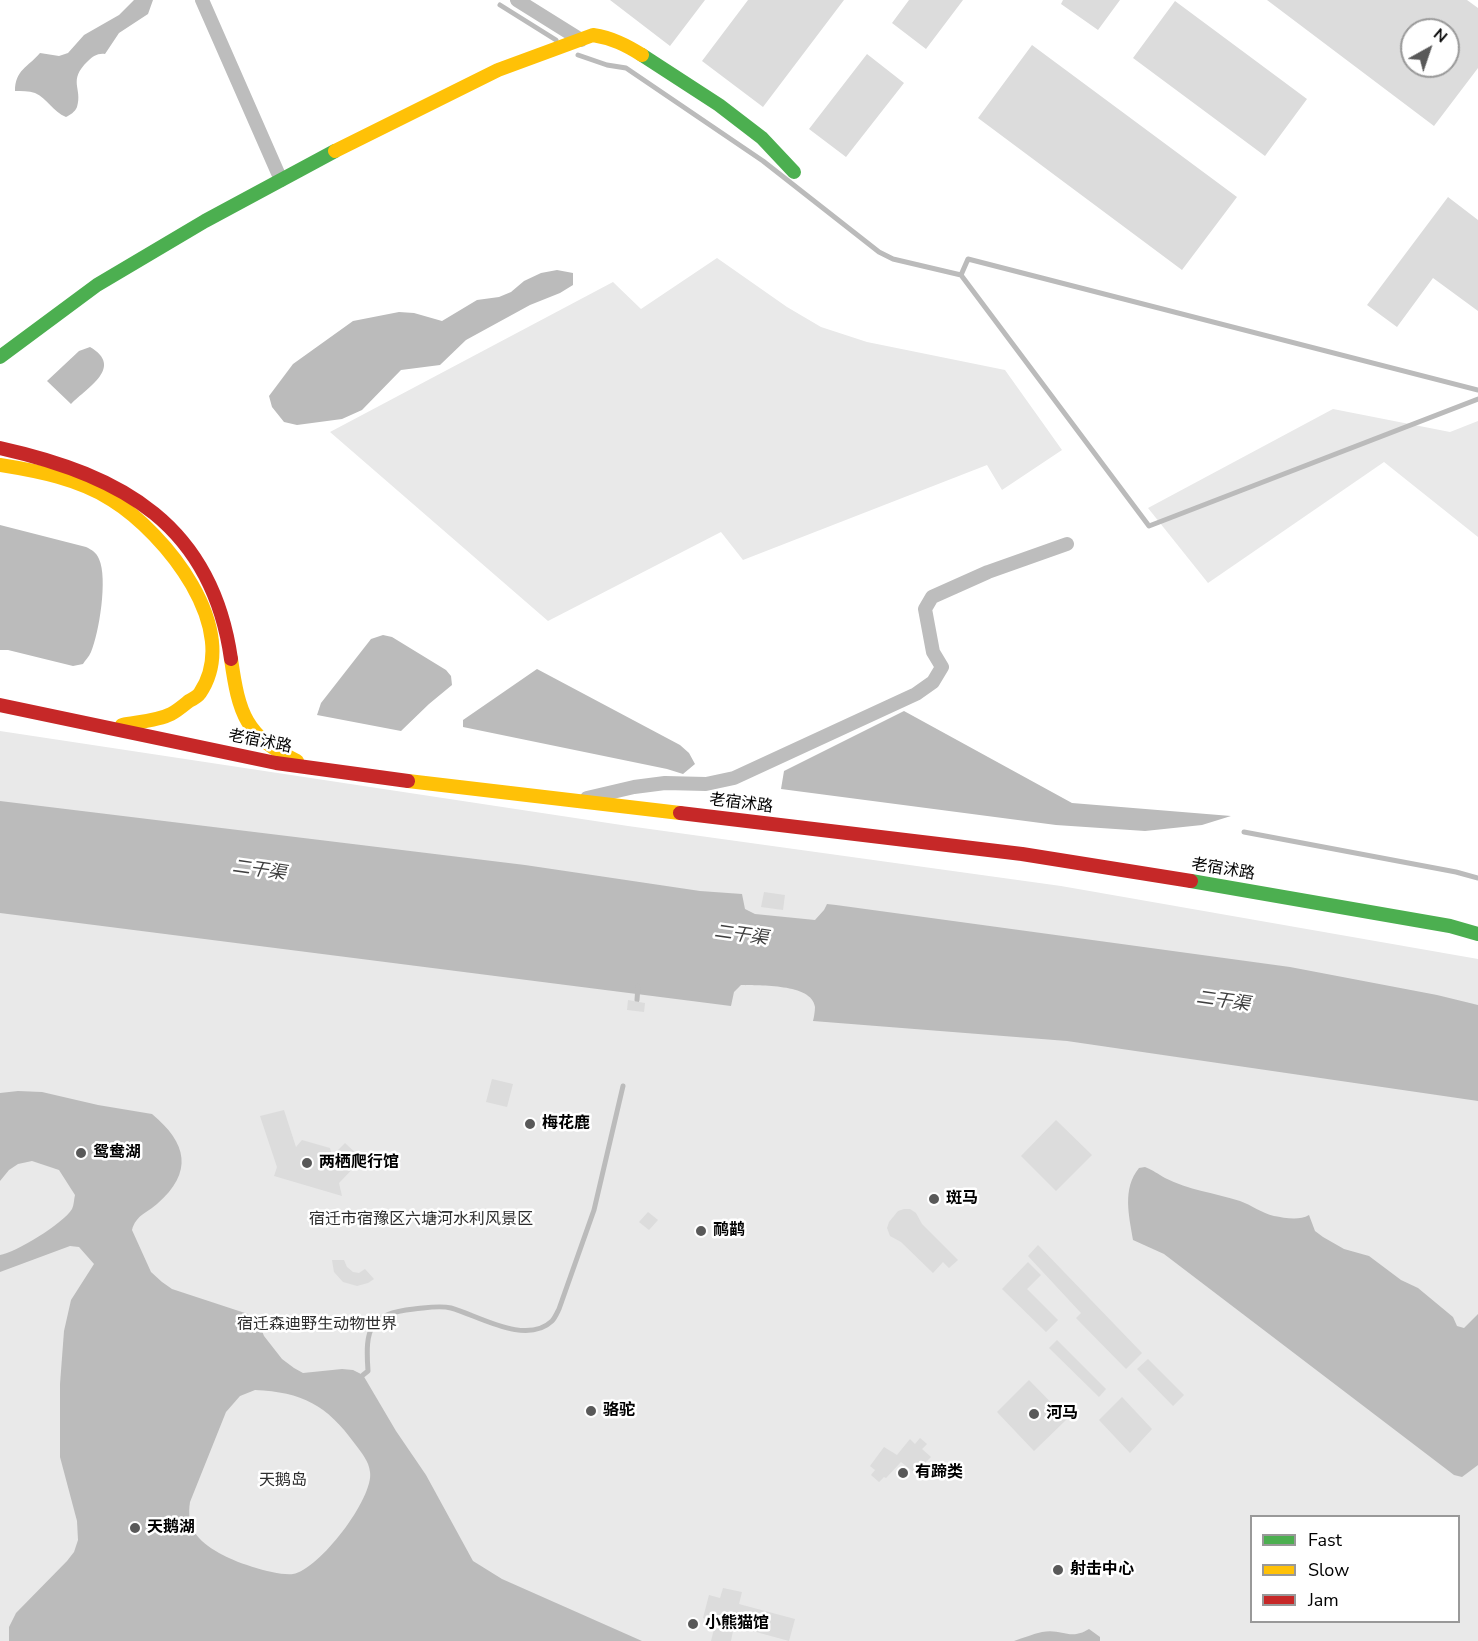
<!DOCTYPE html>
<html>
<head>
<meta charset="utf-8">
<style>
	body { margin:0 }
	#map { position:relative; width:1478px; height:1641px; overflow:hidden; background:#fff; font-family:"Nunito Sans",sans-serif }
	canvas { display:block }
	.legend { position:absolute; left:1250px; top:1515px; width:210px; height:108px; box-sizing:border-box; background:#fff; border:2px solid #999; margin:0; padding:8px 10px; list-style:none; font-size:18px; color:#000 }
	.legend li { display:flex; align-items:center; gap:12px; height:30px }
	.legend b { width:30px; border:2px solid #999 }
	.north { position:absolute; left:1400px; top:18px; width:60px; height:60px; box-sizing:border-box; background:#fff; border:2px solid #999; border-radius:50%; rotate:40deg; font-size:16px; font-weight:700; line-height:24px; text-align:center; color:#000 }
	.north::after { content:''; display:block; margin:auto; width:21px; height:27px; background:#595959; clip-path:polygon(50% 0,100% 100%,50% 72%,0 100%) }
</style>
</head>
<body>
<div id="map">
<canvas width="1478" height="1641"></canvas>
<ul class="legend">
<li><b style="height:8px;background:#4caf50"></b>Fast</li>
<li><b style="height:8px;background:#ffc107"></b>Slow</li>
<li><b style="height:8px;background:#c62828"></b>Jam</li>
</ul>
<div class="north">N</div>
</div>
<script>
const ctx = document.querySelector('canvas').getContext('2d');
ctx.lineJoin = 'round';
function fill(path, color) { ctx.fillStyle = color; ctx.fill(path, 'evenodd'); }
function stroke(path, color, width, dash) { ctx.strokeStyle = color; ctx.lineWidth = width; ctx.lineCap = dash ? 'butt' : 'round'; ctx.setLineDash(dash || []); ctx.stroke(path); }
function write(font, color, halo, rows, align = 'center') {
  ctx.font = font + ' "Nunito Sans","Noto Sans SC",sans-serif'; ctx.lineWidth = 5; ctx.setLineDash([]); ctx.textBaseline = 'middle'; ctx.strokeStyle = halo; ctx.fillStyle = color; for (const [text, x, y, turn = 0] of rows) {
    ctx.save(); ctx.translate(x, y); ctx.rotate((+turn || 0) * Math.PI / 180); ctx.textAlign = isNaN(turn) ? turn : align; if (halo) ctx.strokeText(text, 0, 0); ctx.fillText(text, 0, 0); ctx.restore();
  }
}
const green = new Path2D(`
	M717,258L787,307L821,327L867,342L1005,370L1062,450L1002,490L987,465L743,560L721,532L548,621L330,432L613,282L641,309Z
	M1333,409L1450,432L1478,421V537L1384,462L1208,583L1148,508Z
	M0,731L628,826L1061,886L1478,959V1641H0ZM1252,1516H1458V1622H1252Z`);
const water = new Path2D(`
	M134,0H153L148,14L119,33L105,54C98,53 93,56 88,61C67,81 83,88 77,107C75,112 70,115 66,117C53,112 47,98 35,93C29,91 21,91 15,91C15,70 28,67 40,53L59,56L68,53L84,35L119,15Z
	M557,270L573,273V285L560,293L530,305L466,340L440,365L401,370L362,410L342,419L297,425L284,422L272,407L269,396L293,364L353,321L399,312L414,313L442,321L477,300L499,297L511,292L524,281L541,273Z
	M90,347C124,367 88,387 71,404L47,381L79,351Z
	M0,525L86,547C92,550 96,552 99,559C108,578 99,634 91,652C89,657 85,660 83,664L73,666L8,650H0Z
	M383,635L392,637L446,670L451,676L452,685L429,704L401,731L317,715L321,703L371,639Z
	M537,669L680,745L689,753L695,764L683,774L667,769L463,727V720Z
	M904,711L1072,803L1231,816L1202,825L1145,831L1056,825L781,789L784,771Z
	M0,801L525,865L700,891L742,894L745,909L755,914L815,920L824,910L827,904L836,905L1290,967L1437,995L1478,1005V1101L1067,1041L813,1021C814,1017 815,1011 815,1007C812,983 759,986 741,985L734,992L731,1006L0,913Z
	M18,1091L42,1092L98,1105L152,1114C187,1143 194,1172 157,1204C147,1213 136,1215 132,1230L151,1272L162,1282L172,1289L248,1314L260,1326L264,1336L282,1359L294,1368L303,1373L342,1369L353,1370L363,1375L396,1431L426,1475L473,1561L502,1579L642,1641H9V1627L16,1613L67,1561L74,1552L78,1540L77,1521L60,1457V1384L64,1331L71,1300L94,1264L79,1247L70,1246L0,1272V1255C15,1253 64,1223 72,1209C74,1205 74,1199 75,1195L59,1170L32,1161L18,1164L9,1170L0,1181V1093ZM255,1390C302,1392 327,1405 355,1444C361,1452 369,1461 370,1472C374,1498 319,1570 293,1574C275,1576 234,1562 219,1553C197,1540 186,1528 190,1502L226,1412L240,1396Z
	M1145,1167C1153,1170 1158,1174 1165,1178C1188,1190 1215,1193 1240,1201C1251,1205 1262,1213 1274,1216C1285,1218 1299,1221 1309,1215L1315,1231L1323,1237L1344,1249L1369,1256L1401,1280L1418,1288L1453,1317L1457,1326L1464,1328L1478,1314V1465L1462,1477L1454,1475L1164,1254L1133,1240C1129,1215 1122,1189 1139,1168Z
	M1089,1629L1100,1637V1641H1014C1023,1638 1033,1634 1042,1632C1062,1628 1070,1641 1089,1629Z`);
const stream = new Path2D(`
	M500,5L556,40
	M578,55L607,65L626,68L763,161L879,252L893,259L961,275L1149,526L1478,399
	M961,275L968,259L1478,390
	M1244,832L1456,872L1478,878
	M637,1000L638,986
	M363,1375L368,1371C365,1328 369,1314 414,1309C426,1308 439,1305 451,1308C477,1315 526,1346 552,1321C555,1318 557,1313 559,1309L594,1210L623,1086`);
const building = new Path2D(`
	M610,0H705L670,46Z
	M748,0H844L763,107L702,61Z
	M909,0H963L926,49L892,23Z
	M1063,0H1120L1098,30L1061,4Z
	M1267,0H1467L1478,8V68L1434,126ZM1412,30H1448V66H1412Z
	M1175,1L1307,99L1265,156L1133,58Z
	M1032,45L1237,197L1182,270L978,118Z
	M867,54L904,83L846,157L809,129Z
	M1448,197L1478,220V311L1433,278L1397,327L1367,305Z
	M764,892L785,895L783,910L761,907Z
	M628,1000L645,1003L644,1012L627,1010Z
	M492,1079L513,1084L507,1107L486,1102Z
	M284,1110L296,1147L302,1140L330,1148L332,1156L345,1143L362,1159L339,1183L342,1196L274,1176L277,1167L260,1116Z
	M1056,1120L1092,1155L1056,1191L1021,1156Z
	M904,1209H910L916,1213L922,1224L958,1260L949,1268L943,1262L933,1273L901,1242L890,1236L887,1228L889,1222L898,1211Z
	M648,1212L658,1220L649,1230L639,1222Z
	M1038,1245L1142,1353L1126,1369L1076,1318L1081,1313L1028,1256Z
	M332,1260H344L347,1267L353,1272L359,1273L365,1269L374,1279L368,1283L357,1286L343,1282L334,1272Z
	M1028,1262L1041,1275L1027,1289L1058,1320L1046,1332L1002,1289Z
	M1057,1340L1106,1389L1099,1397L1049,1348Z
	M1148,1359L1184,1395L1173,1406L1137,1369Z
	M1029,1380L1067,1419L1034,1451L997,1412Z
	M1122,1397L1152,1429L1130,1453L1099,1420Z
	M920,1438L927,1444L922,1449L931,1457L915,1473L901,1462L886,1478L884,1477L879,1482L871,1475L875,1470L870,1466L884,1447L897,1455L910,1439L915,1444Z
	M723,1588L742,1592L739,1604L795,1619L789,1641L734,1626L731,1641H711L716,1621L703,1618L709,1595L720,1598Z`);
const street = new Path2D(`
	M202,0L281,180
	M517,0L581,40
	M587,798L634,787L665,783L706,784L734,778L916,694L933,682L942,667L933,652L925,609L932,597L988,572L1067,544`);
const fast = new Path2D(`
	M642,55L719,105L762,138L794,172
	M0,357L97,285L205,221L335,151
	M1191,881L1450,926L1478,934`);
const slow = new Path2D(`
	M335,151L498,70L593,35C612,38 626,45 642,55
	M0,465C38,471 79,479 112,500C165,533 243,629 200,693C198,696 193,699 189,701C184,705 177,711 171,714C157,721 137,722 122,725
	M231,659C239,714 245,736 297,761
	M408,781L680,813`);
const jam = new Path2D(`
	M0,448C122,475 212,525 231,659
	M0,705L276,763L408,781
	M680,813L1022,854L1191,881`);
const markers = [
	[530,1124,6,"#595959"],
	[81,1153,6,"#595959"],
	[307,1163,6,"#595959"],
	[934,1199,6,"#595959"],
	[701,1231,6,"#595959"],
	[591,1411,6,"#595959"],
	[1034,1414,6,"#595959"],
	[903,1473,6,"#595959"],
	[135,1528,6,"#595959"],
	[1058,1570,6,"#595959"],
	[693,1624,6,"#595959"]
];
const streetNames = [
	["老宿沭路",260,742,11],
	["老宿沭路",741,804,7],
	["老宿沭路",1223,870,9]
];
const poiNames = [
	["梅花鹿",542,1124],
	["鸳鸯湖",93,1153],
	["两栖爬行馆",319,1163],
	["斑马",946,1199],
	["鸸鹋",713,1231],
	["骆驼",603,1411],
	["河马",1046,1414],
	["有蹄类",915,1473],
	["天鹅湖",147,1528],
	["射击中心",1070,1570],
	["小熊猫馆",705,1624]
];
const parkNames = [
	["宿迁市宿豫区六塘河水利风景区",421,1220],
	["宿迁森迪野生动物世界",317,1325],
	["天鹅岛",283,1481]
];
const waterNames = [
	["二干渠",259,871,8],
	["二干渠",741,936,8],
	["二干渠",1223,1002,8]
];
fill(green, '#e9e9e9');
fill(water, '#bbb');
stroke(stream, '#bbb', 5);
fill(building, '#dcdcdc');
stroke(street, '#bdbdbd', 14);
stroke(fast, '#4caf50', 14);
stroke(slow, '#ffc107', 14);
stroke(jam, '#c62828', 14);
for (const [x, y, r, color] of markers) { const dot = new Path2D(); dot.arc(x, y, r, 0, 2 * Math.PI); ctx.fillStyle = color; ctx.fill(dot); stroke(dot, '#fff', 2); }
write('16px', '#000', '#fff', streetNames);
write('bold 16px', '#000', '#fff', poiNames, 'left');
write('16px', '#2e2e2e', '#fff', parkNames);
write('italic 18px', '#3f3f3f', '#fff', waterNames);
</script>
</body>
</html>
